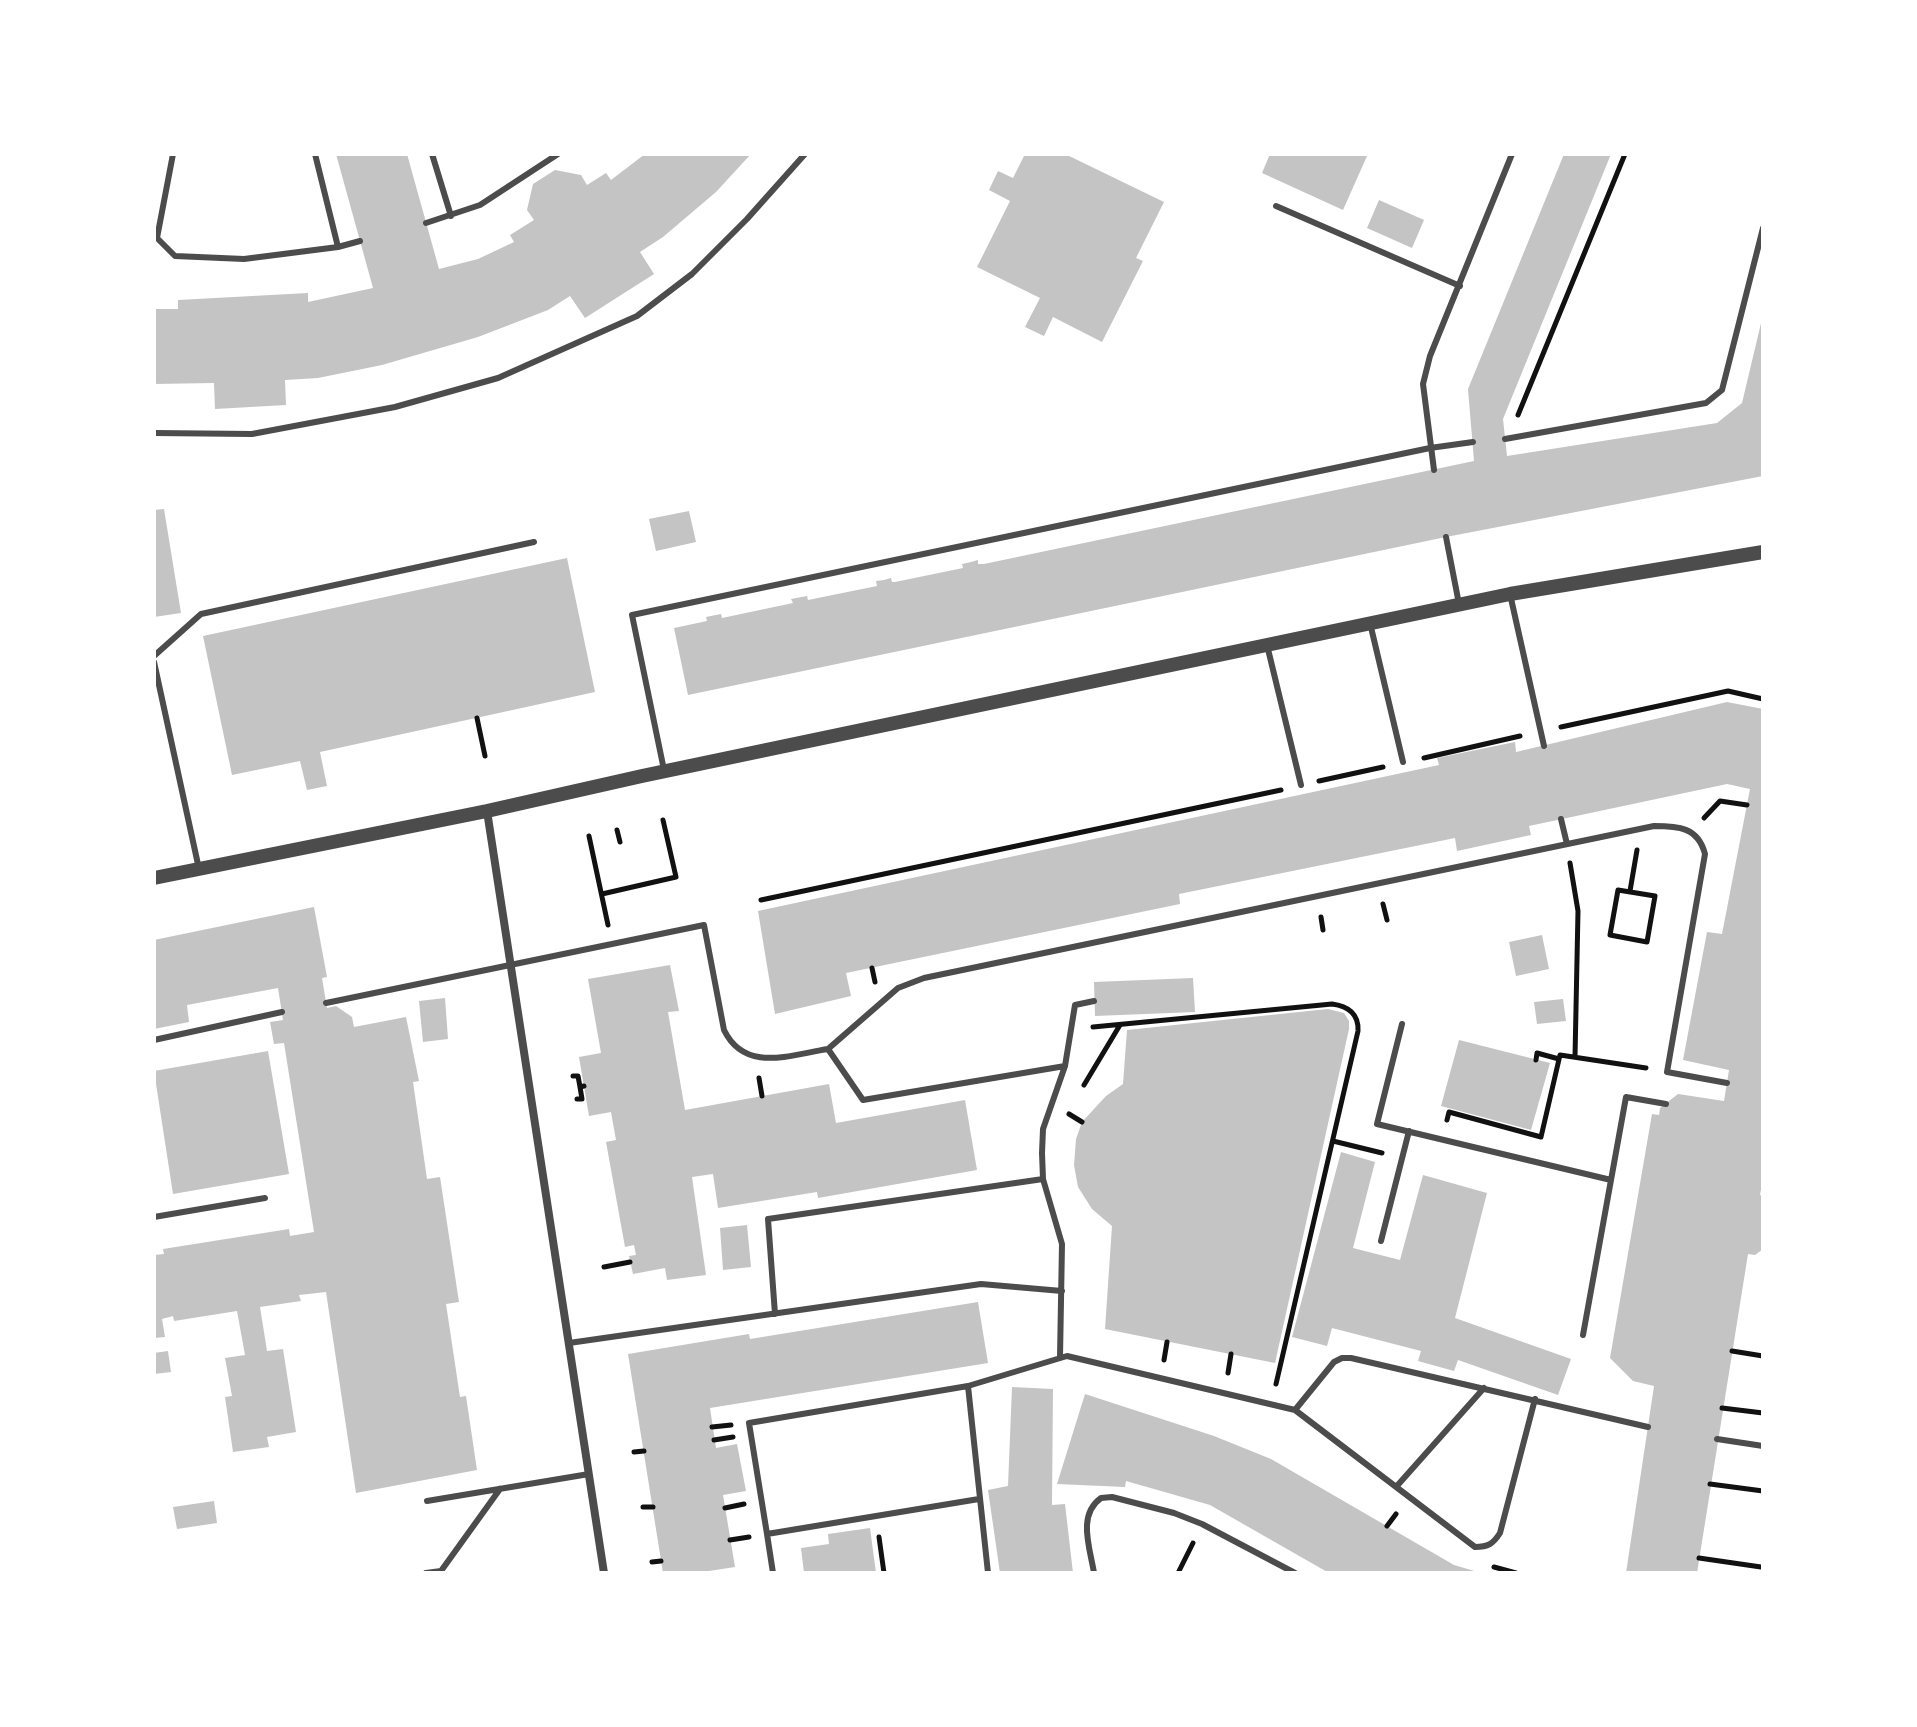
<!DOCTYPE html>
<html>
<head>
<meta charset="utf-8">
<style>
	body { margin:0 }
	#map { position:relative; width:1917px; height:1727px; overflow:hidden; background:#fff; font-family:Overpass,sans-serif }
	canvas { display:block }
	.frame { position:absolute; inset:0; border:156px solid #fff; pointer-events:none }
</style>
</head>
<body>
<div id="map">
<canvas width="1917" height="1727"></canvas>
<div class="frame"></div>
</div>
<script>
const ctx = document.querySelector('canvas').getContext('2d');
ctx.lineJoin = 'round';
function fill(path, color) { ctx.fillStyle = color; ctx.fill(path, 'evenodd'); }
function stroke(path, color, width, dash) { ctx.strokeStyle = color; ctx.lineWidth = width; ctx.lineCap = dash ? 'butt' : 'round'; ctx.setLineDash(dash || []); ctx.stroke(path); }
const building = new Path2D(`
	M336,154H407L439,269L478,259L514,242L510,235L534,220L527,210L533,184L555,170L581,175L587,185L606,173L611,180L645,154H751L716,192L663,237L640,252L654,274L585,318L570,296L548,310L478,337L382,365L318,378L285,380L286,405L215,409L214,383L154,384V309H178V300L308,293V302L373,288Z
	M1025,154H1065L1164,202L1136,258L1143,261L1102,342L1053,317L1044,336L1025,327L1040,298L977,267L1010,201L989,190L998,171L1013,178Z
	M1270,154H1363L1367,156L1343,210L1262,173Z
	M1564,154H1611L1503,419L1507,456L1717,423L1742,403L1762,319L1763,476L1446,537L688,695L674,628L707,621L706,617L721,614L722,618L793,603L791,599L807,596L808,600L877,586L876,581L884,580L891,578L892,582H895L963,568L962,564L971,562L978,560V564H984L1474,461L1468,389Z
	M1379,200L1424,220L1412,248L1367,228Z
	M164,509L181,613L154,617V510Z
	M689,511L696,542L656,551L649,519Z
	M567,558L595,692L320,752L327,786L307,790L300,761L232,775L203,636Z
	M1727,702L1763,709V1178L1760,1195L1763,1196V1249L1755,1255L1748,1254L1697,1573H1626L1654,1386L1633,1381L1610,1358L1652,1114L1659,1115L1660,1108L1678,1094L1724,1101L1729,1070L1683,1060L1707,932L1722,934L1750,789L1727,784L1529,826L1531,835L1457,851L1455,838L1179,894L1180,904L846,973L851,996L775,1014L758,911L1439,765L1437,758L1515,742L1516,752Z
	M314,907L327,977L322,978L327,1008L336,1006L352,1017L354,1027L406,1017L419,1081L413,1082L427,1179L440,1177L459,1302L446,1304L460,1397L466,1396L477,1470L356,1493L326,1292L299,1295L301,1301L260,1307L267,1351L283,1349L296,1432L267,1437L269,1447L233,1452L225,1397L232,1396L225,1358L245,1355L237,1311L174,1321L173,1316L162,1319L165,1337L154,1338V1255L164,1254L163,1249L289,1229L290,1236L314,1232L284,1043L274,1044L270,1022L283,1020L278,988L187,1005L189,1022L154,1029V940Z
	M1542,935L1549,969L1516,976L1509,942Z
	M670,965L679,1011L668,1012L685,1110L829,1084L836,1123L965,1100L977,1170L818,1198L817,1192L718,1208L713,1174L692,1177L706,1275L667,1280L665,1268L633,1274L629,1256L636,1255L634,1245L625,1247L606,1142L616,1140L611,1112L589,1116L579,1057L601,1053L588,979Z
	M1193,978L1195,1012L1095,1016L1094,982Z
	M445,998L448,1039L423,1042L419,1001Z
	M1563,999L1566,1021L1537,1024L1534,1002Z
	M1328,1009L1344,1013L1349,1021V1029L1275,1363L1105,1329L1112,1226L1092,1209L1078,1187L1074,1165L1076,1139L1082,1122L1106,1096L1123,1084L1127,1030Z
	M1459,1040L1550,1063L1531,1130L1441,1106Z
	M268,1051L289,1174L173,1194L154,1071Z
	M1341,1152L1375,1162L1353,1248L1400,1260L1423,1175L1487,1193L1455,1318L1571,1359L1558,1395L1458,1360L1454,1371L1418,1361L1421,1351L1332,1328L1327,1346L1292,1337Z
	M747,1225L751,1267L723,1270L720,1228Z
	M978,1302L988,1363L710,1408L716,1448L737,1444L746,1491L723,1495L735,1567L696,1573H663L628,1354L749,1334L750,1339Z
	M168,1351L171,1372L154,1374V1353Z
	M1012,1387L1053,1389L1052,1505L1065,1504L1073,1573H1000L988,1490L1008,1486Z
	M1085,1394L1214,1436L1271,1459L1454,1565L1481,1573H1329L1210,1505L1126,1481L1125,1487L1057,1484Z
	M214,1501L217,1523L177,1529L173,1507Z
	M870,1528L876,1573H804L801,1548L829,1544L828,1534Z`);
const path = new Path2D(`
	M1518,415L1625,154
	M477,718L485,756
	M1561,727L1728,691L1763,699
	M1424,758L1520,736
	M1319,781L1383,767
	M1704,818L1720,801L1747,805
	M617,830L620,842
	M589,836L608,925
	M1570,863L1578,911L1575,1057
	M1618,890L1655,896L1647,942L1610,935Z
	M1630,891L1637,850
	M602,894L676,877L663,820
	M761,900L1281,790
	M1383,904L1387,920
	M1321,917L1323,930
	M872,968L875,982
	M1093,1027L1332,1004C1348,1006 1359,1014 1358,1031L1276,1384
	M1536,1060L1537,1053L1559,1059
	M573,1076H578L580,1087
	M759,1078L762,1096
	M1084,1085L1120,1025
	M577,1099H582L580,1087L584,1086
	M1069,1114L1082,1122
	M1447,1120L1449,1112L1541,1137L1560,1055L1646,1068
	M1333,1141L1382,1153
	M604,1267L630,1262
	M1732,1351L1763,1356
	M1164,1360L1167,1342
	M1228,1373L1231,1354
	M1722,1408L1763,1413
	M712,1427L731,1425
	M714,1440L733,1437
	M634,1452L644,1451
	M1710,1484L1763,1491
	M643,1507H653
	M725,1508L744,1504
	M1387,1526L1396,1514
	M879,1537L884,1573
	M730,1540L749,1537
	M1699,1558L1761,1567
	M652,1562L661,1561
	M1494,1567L1516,1573
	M1178,1573L1193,1543`);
const service = new Path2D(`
	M173,154L157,238L175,256L244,259L338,247L360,241
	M315,154L338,247
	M432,154L451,216
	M1276,206L1460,286
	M426,223L480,205L558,154
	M154,433L252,434L395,407L498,378L637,316L692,274L747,219L805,154
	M1505,439L1706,403L1722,390L1763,228
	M1434,470L1423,384L1430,356L1512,154
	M1446,537L1459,604
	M1510,594L1544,746
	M1370,623L1403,762
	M1267,645L1301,785
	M154,656L201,614L534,542
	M154,662L199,869
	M664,770L632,615L1430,448L1473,442
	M1561,819L1567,844
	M326,1003L704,925L724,1030C745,1073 789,1055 828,1049L863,1100L1065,1066
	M1402,1024L1377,1124L1611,1180
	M154,1040L282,1012
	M828,1049L898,988L924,978L1654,826C1678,826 1698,827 1705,854L1667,1072L1727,1083
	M154,1217L265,1198
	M1381,1241L1409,1131
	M775,1314L768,1219L1043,1179
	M1583,1335L1626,1097L1666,1104
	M569,1343L981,1284L1062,1291
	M1060,1357L1062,1244L1043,1179L1042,1153L1043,1129L1065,1066L1075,1005L1094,1001
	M968,1386L1067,1356L1295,1410L1475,1547C1488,1547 1493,1544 1500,1533L1535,1399
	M1295,1410L1334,1362L1342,1358H1351L1648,1427
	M1717,1439L1763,1446
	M1396,1487L1484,1388
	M427,1501L589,1474
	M767,1534L749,1423L968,1386L988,1573
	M426,1573L441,1571L500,1489
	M773,1573L767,1534L979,1499
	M1094,1573C1090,1548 1077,1515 1101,1498L1112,1497L1174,1513L1202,1524L1295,1573`);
const minor = new Path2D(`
	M487,811L604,1573`);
const tertiary = new Path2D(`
	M154,878L487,811L642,776L1510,594L1763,552`);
fill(building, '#c4c4c4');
stroke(path, '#111', 5);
stroke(service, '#4c4c4c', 6);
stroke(minor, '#4c4c4c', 8);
stroke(tertiary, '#4c4c4c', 14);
</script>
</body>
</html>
